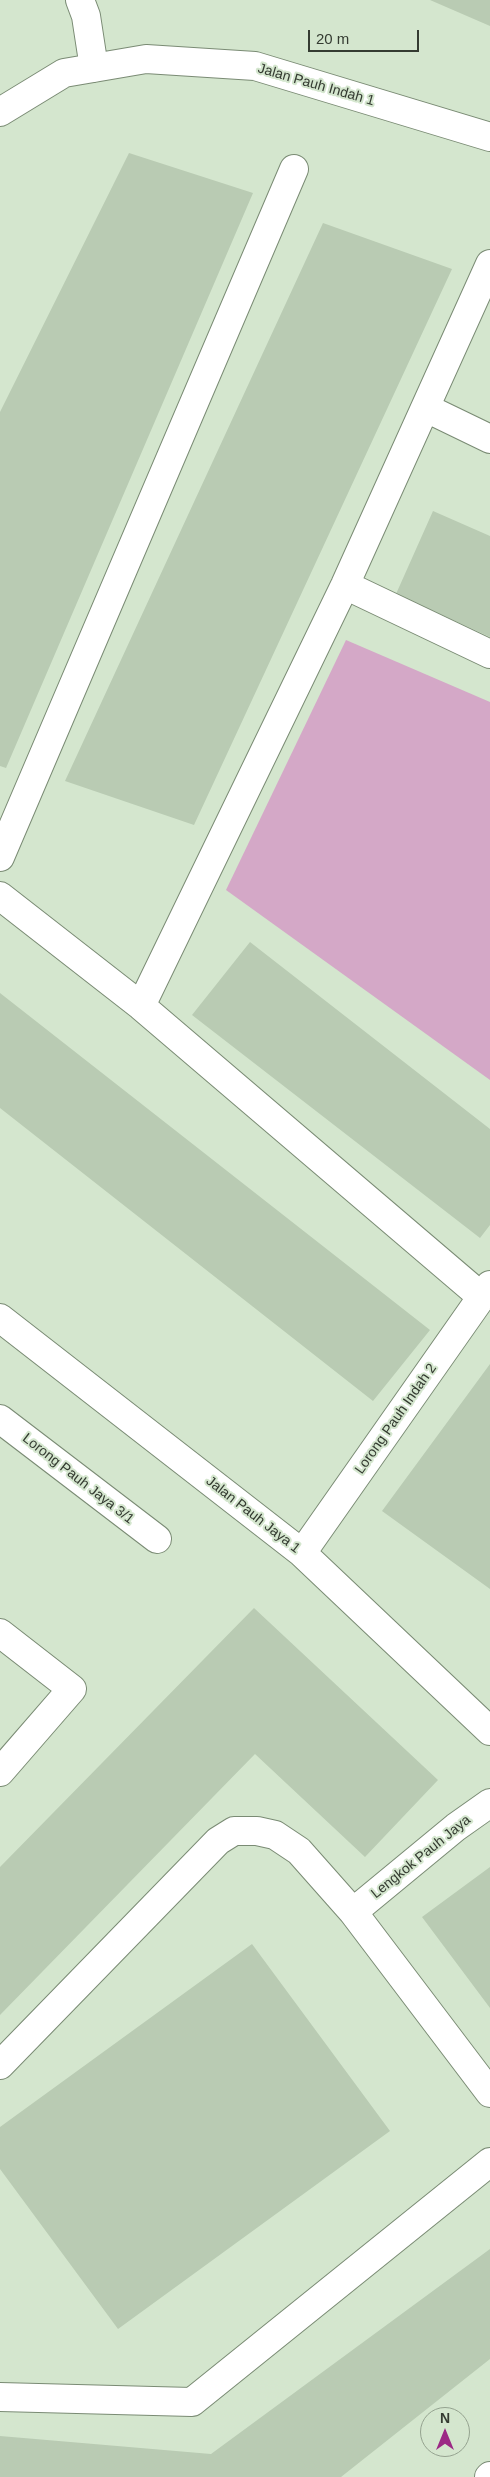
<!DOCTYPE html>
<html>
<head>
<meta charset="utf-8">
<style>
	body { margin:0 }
	#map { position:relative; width:490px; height:2477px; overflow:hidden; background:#d4e6ce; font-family:Helvetica,sans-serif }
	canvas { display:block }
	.north { position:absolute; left:420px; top:2407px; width:50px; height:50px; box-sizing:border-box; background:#d4e6ce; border:1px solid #94a28f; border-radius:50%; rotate:0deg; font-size:14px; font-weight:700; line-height:20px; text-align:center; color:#343b31 }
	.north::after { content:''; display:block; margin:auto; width:18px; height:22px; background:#9c2985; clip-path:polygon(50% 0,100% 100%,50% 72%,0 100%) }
	.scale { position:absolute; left:308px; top:30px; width:111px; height:22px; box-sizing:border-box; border:2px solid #343b31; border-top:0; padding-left:6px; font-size:15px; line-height:18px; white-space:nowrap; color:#343b31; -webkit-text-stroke:4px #d4e6ce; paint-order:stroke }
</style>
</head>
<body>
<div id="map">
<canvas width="490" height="2477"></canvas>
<div class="north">N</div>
<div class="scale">20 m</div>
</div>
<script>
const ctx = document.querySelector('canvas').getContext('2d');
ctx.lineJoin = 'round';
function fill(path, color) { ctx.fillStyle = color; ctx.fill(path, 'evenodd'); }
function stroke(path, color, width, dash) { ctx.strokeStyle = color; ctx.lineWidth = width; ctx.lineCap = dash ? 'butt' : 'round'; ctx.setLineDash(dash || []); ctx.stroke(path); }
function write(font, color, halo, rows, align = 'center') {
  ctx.font = font + ' Helvetica,sans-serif'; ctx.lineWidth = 4; ctx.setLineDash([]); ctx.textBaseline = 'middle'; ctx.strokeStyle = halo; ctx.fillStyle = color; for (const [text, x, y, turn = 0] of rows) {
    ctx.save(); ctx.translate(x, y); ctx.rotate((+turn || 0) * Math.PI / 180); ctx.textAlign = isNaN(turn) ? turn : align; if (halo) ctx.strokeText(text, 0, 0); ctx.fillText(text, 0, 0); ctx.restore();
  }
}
const green = new Path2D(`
	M346,640L490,702V1080L226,890Z`);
const building = new Path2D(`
	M430,0H490V26Z
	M129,153L253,193L6,768L0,766V412Z
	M323,223L452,269L194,825L65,781Z
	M433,511L490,536V637L396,594Z
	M250,942L490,1129V1225L480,1238L192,1015Z
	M0,993L430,1330L373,1401L0,1108Z
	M490,1364V1589L382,1511Z
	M254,1608L438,1780L365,1857L255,1754L0,2015V1867Z
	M490,1867V2008L422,1917Z
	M252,1944L390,2131L118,2329L0,2169V2127Z
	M490,2249V2359L341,2477H0V2436L211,2454Z`);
const minor = new Path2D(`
	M80,0L86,16L94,68
	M0,112L64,73L146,59L255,66L490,137
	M426,408L490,439
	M345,585L490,654
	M0,857L294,169
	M0,896L141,1006L482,1297
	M141,1006L345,585L490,264
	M0,1318L302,1553L490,1731
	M0,1419L157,1539
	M302,1553L490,1285
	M0,1633L72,1689L0,1772
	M353,1912L456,1827L490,1803
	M0,2065L218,1841L234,1831H257L275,1835L299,1851L353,1912L490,2093
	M0,2397L192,2402L490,2162
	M489,2477L490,2476`);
const streetNames = [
	["Jalan Pauh Indah 1",316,85,16],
	["Lorong Pauh Indah 2",396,1419,-55],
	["Lorong Pauh Jaya 3/1",78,1479,38],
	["Jalan Pauh Jaya 1",253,1515,38],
	["Lengkok Pauh Jaya",421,1857,-39]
];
fill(green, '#d4a8c7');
fill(building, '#b9cbb3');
stroke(minor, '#7a8b74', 30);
stroke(minor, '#fff', 28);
write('14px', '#343b31', '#d4e6ce', streetNames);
</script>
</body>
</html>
